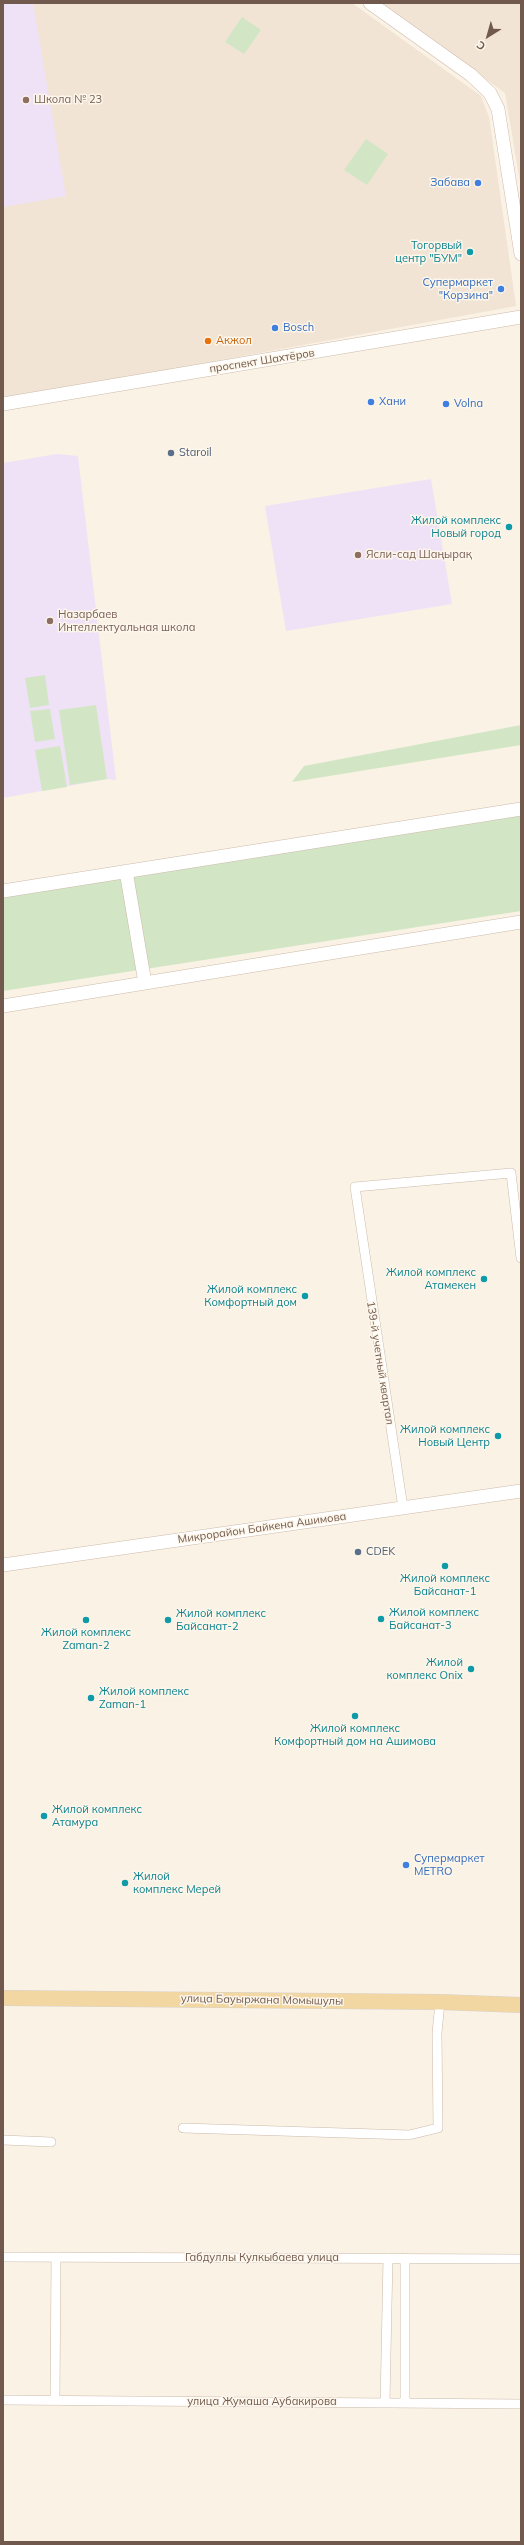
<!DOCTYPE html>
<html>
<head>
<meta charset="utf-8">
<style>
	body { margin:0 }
	#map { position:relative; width:524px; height:2545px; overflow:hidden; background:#faf2e5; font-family:Mulish,sans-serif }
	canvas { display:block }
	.frame { position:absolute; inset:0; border:4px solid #715a4d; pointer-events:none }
	.north { position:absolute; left:468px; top:16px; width:40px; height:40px; -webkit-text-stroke:3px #fdf6eb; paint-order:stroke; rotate:217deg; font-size:11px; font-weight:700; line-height:16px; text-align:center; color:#715a4d }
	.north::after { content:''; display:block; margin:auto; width:14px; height:18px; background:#715a4d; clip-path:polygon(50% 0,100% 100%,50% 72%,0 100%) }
</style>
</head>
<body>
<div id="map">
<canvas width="524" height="2545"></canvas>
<div class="frame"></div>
<div class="north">С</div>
</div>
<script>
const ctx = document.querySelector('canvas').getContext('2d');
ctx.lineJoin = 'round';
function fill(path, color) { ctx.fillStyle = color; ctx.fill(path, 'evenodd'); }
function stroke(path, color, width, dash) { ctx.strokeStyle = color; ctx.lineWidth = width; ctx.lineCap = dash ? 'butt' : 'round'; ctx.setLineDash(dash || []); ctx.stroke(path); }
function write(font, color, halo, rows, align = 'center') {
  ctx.font = font + ' Mulish,sans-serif'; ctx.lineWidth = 3; ctx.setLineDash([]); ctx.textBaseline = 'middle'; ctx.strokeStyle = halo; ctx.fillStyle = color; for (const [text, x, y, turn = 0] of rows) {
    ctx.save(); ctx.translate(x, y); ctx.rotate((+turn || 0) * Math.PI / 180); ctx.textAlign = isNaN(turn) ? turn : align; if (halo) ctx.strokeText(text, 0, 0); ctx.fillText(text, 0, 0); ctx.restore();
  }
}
const residential = new Path2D(`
	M3,3H352L481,96L489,117L516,306L3,400Z
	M380,3H521V188L505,93Z`);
const education = new Path2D(`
	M3,3H33L66,196L3,207Z
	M57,454L78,456L116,780L107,779L3,798V463Z
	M431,479L452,604L286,631L265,506Z`);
const green = new Path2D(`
	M242,17L261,30L244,54L225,42Z
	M366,139L388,154L367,185L344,170Z
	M45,675L49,705L30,708L25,678Z
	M96,705L107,779L70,785L59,710Z
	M50,709L55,739L35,742L30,711Z
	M521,725V745L292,782L304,766Z
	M60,746L67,787L42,791L35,750Z
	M521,814V911L3,991V897Z`);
const street = new Path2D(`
	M403,1508L355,1187L511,1173L521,1258
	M183,2128L409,2135L438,2128L437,2033L440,2002
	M3,2140L51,2142
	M3,2257L521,2259
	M3,2400L521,2404
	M55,2401L56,2257
	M385,2403L388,2258
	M405,2403V2258`);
const secondary = new Path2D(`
	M370,3L471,75L490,93L498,109L521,254
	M3,404L521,317
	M126,871L145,983
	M3,891L521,809
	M3,1006L521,922
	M3,1565L521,1491`);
const primary = new Path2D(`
	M3,1998L440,2002L521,2005`);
const markers = [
	[26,100,4,"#8d6e63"],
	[478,183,4,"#3f7fe0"],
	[470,252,4,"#0f9aa8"],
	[501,289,4,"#3f7fe0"],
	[275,328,4,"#3f7fe0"],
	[208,341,4,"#e8710a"],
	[371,402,4,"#3f7fe0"],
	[446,404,4,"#3f7fe0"],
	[171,453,4,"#5c6f8a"],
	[509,527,4,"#0f9aa8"],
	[358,555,4,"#8d6e63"],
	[50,621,4,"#8d6e63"],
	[484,1279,4,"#0f9aa8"],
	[305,1296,4,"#0f9aa8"],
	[498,1436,4,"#0f9aa8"],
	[358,1552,4,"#5c6f8a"],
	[445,1566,4,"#0f9aa8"],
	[381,1619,4,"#0f9aa8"],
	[86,1620,4,"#0f9aa8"],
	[168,1620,4,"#0f9aa8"],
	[471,1669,4,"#0f9aa8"],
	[91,1698,4,"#0f9aa8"],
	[355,1716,4,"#0f9aa8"],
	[44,1816,4,"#0f9aa8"],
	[406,1865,4,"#3f7fe0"],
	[125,1883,4,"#0f9aa8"]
];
const educationNames = [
	["Школа № 23",34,100],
	["Ясли-сад Шаңырақ",366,555],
	["Назарбаев",58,615],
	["Интеллектуальная школа",58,628]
];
const shopNames = [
	["Забава",470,183,"right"],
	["Супермаркет",493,283,"right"],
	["\"Корзина\"",493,296,"right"],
	["Bosch",283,328],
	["Хани",379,402],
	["Volna",454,404],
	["Супермаркет",414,1859],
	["METRO",414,1872]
];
const cultureNames = [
	["Тогорвый",462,246],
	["центр \"БУМ\"",462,259],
	["Жилой комплекс",501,521],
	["Новый город",501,534],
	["Жилой комплекс",476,1273],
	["Атамекен",476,1286],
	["Жилой комплекс",297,1290],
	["Комфортный дом",297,1303],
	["Жилой комплекс",490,1430],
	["Новый Центр",490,1443],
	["Жилой комплекс",445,1579,"center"],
	["Байсанат-1",445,1592,"center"],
	["Жилой комплекс",389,1613,"left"],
	["Байсанат-3",389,1626,"left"],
	["Жилой комплекс",176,1614,"left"],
	["Байсанат-2",176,1627,"left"],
	["Жилой комплекс",86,1633,"center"],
	["Zaman-2",86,1646,"center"],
	["Жилой",463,1663],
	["комплекс Onix",463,1676],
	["Жилой комплекс",99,1692,"left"],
	["Zaman-1",99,1705,"left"],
	["Жилой комплекс",355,1729,"center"],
	["Комфортный дом на Ашимова",355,1742,"center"],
	["Жилой комплекс",52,1810,"left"],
	["Атамура",52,1823,"left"],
	["Жилой",133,1877,"left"],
	["комплекс Мерей",133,1890,"left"]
];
const foodNames = [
	["Акжол",216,341]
];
const streetNames = [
	["проспект Шахтёров",262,361,-9],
	["139-й учетный квартал",380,1363,81],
	["Микрорайон Байкена Ашимова",262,1528,-8],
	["улица Бауыржана Момышулы",262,2000,1],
	["Габдуллы Кулкыбаева улица",262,2258],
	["улица Жумаша Аубакирова",262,2402]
];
const serviceNames = [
	["Staroil",179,453],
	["CDEK",366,1552]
];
fill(residential, '#f1e4d4');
fill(education, '#efe2f6');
fill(green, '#d2e6c5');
stroke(street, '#cbbaac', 10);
stroke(secondary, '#cdbbab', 14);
stroke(primary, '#d7d1cd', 16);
stroke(street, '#fff', 9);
stroke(secondary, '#fff', 13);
stroke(primary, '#f3d7a3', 15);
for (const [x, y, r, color] of markers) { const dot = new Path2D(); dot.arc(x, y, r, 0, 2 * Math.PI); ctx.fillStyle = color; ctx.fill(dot); stroke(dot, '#fdf6eb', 1.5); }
write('11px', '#785e54', '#fdf6eb', educationNames, 'left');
write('11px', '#366cbe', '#fdf6eb', shopNames, 'left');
write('11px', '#0d838f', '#fdf6eb', cultureNames, 'right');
write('11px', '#c56008', '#fdf6eb', foodNames, 'left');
write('11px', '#715a4d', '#fdf6eb', streetNames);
write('11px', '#4e5e75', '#fdf6eb', serviceNames, 'left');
</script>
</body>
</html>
